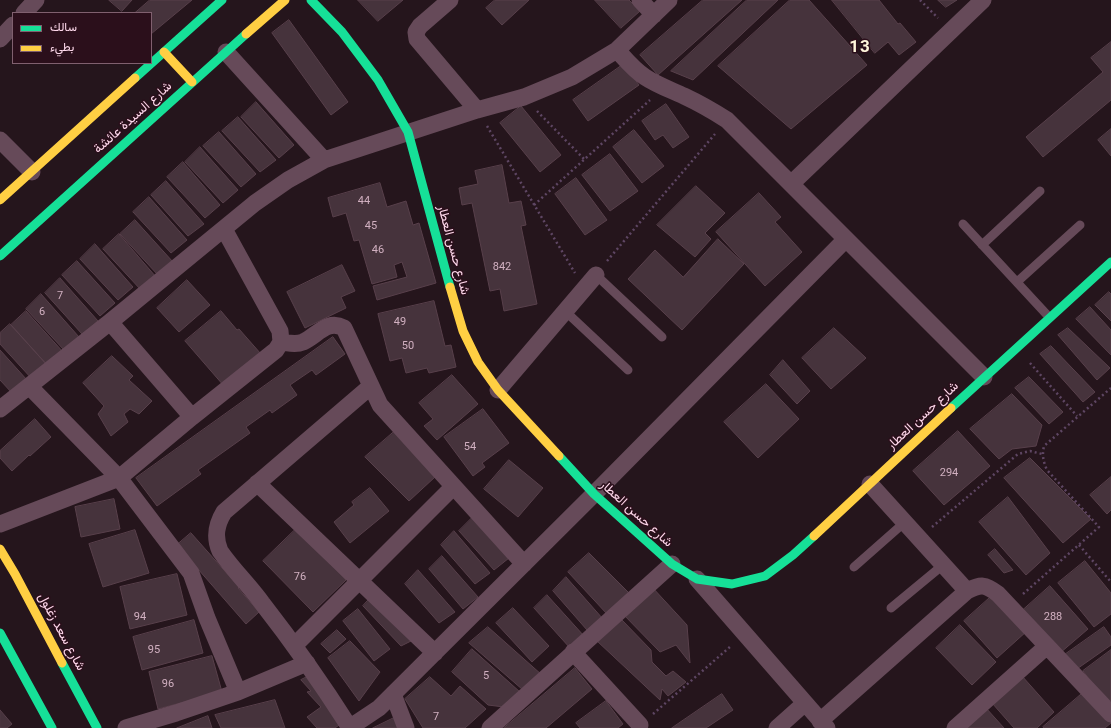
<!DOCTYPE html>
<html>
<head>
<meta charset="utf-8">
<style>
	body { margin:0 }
	#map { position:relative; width:1111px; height:728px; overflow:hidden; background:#25151c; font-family:Roboto,Vazirmatn,sans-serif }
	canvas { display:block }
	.legend { position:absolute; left:12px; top:12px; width:140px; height:52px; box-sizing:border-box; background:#2b0f1b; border:1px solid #80606f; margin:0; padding:5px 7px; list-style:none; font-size:12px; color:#ffd9ec }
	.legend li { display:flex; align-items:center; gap:8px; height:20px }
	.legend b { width:20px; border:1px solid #80606f }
</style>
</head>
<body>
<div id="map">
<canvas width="1111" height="728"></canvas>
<ul class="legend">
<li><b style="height:5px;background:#16e098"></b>سالك</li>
<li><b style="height:5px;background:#ffcf43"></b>بطيء</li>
</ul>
</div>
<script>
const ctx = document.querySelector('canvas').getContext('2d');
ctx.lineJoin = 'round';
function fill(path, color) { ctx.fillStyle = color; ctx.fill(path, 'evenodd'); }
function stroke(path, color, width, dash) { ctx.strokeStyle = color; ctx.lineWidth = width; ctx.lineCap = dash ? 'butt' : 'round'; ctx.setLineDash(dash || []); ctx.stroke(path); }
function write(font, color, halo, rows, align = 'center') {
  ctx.font = font + ' Roboto,Vazirmatn,sans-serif'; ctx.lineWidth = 3; ctx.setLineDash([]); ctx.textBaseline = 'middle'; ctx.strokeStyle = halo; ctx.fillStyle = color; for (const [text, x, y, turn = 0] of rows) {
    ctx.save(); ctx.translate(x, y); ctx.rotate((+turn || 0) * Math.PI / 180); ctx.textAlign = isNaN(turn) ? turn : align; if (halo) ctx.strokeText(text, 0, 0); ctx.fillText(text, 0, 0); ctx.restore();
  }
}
const building = new Path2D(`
	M109,0H132L122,11Z
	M150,0H192L151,34V13H135Z
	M358,0H403L378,21Z
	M495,0H529L502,25L486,8Z
	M595,0H629L640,11L621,28Z
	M703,0H742L658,75L640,55Z
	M747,0H778L693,80L671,71Z
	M790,0H809L867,65L791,129L718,66Z
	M832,0H879L898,24L900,23L916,42L899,55L888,42L875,53Z
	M938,0H957L946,7Z
	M289,20L348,102L331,115L272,33Z
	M1111,42V100L1043,157L1026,137L1103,72L1091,58Z
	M624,64L639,85L588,121L573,100Z
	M256,102L294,145L279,158L241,117Z
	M666,104L689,137L673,148L663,135L655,140L642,121Z
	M521,106L561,155L540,172L500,123Z
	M238,117L276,160L260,172L222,131Z
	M1111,129V156L1098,140Z
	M634,130L664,166L642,183L613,147Z
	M219,132L256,174L241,187L203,146Z
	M200,147L238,190L223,203L185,162Z
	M610,154L638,191L610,211L582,175Z
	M183,162L220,205L205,218L167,177Z
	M502,165L509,203L521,201L526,225L521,226L537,304L504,311L500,289L490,291L472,203L462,205L459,188L478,184L475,171Z
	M576,178L607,220L585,235L555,194Z
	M166,181L204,224L188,236L151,195Z
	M380,183L387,207L406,201L413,225L419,223L436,283L377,300L373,286L407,277L402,262L394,265L397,277L372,284L359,240L354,241L346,213L333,217L328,198Z
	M696,186L725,213L705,233L711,239L695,257L657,225Z
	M759,193L781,217L775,222L802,252L765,286L716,232Z
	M149,197L187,240L171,253L133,212Z
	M135,220L173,262L158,275L120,234Z
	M119,234L156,277L141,290L103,249Z
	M718,239L744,264L682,330L628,279L655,250L683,277Z
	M95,244L133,287L118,300L80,259Z
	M77,261L115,303L100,316L62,275Z
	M342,265L355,291L341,297L346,308L305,328L287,292Z
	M60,278L98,321L82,334L45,293Z
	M187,280L210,305L179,332L157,308Z
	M1109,292L1111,294V321L1095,305Z
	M41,294L79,337L64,350L26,309Z
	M434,301L445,346L451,345L456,367L429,373L427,368L406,373L402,358L390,361L378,314Z
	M1090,307L1111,330V355L1076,319Z
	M26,311L64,353L48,366L11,325Z
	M221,311L237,330L239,329L261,354L224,386L185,341Z
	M10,324L48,366L32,379L0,344V333Z
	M834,328L866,358L831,389L802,358Z
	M1068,328L1110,368L1097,380L1058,335Z
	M333,337L345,354L316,375L312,370L290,385L297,395L272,413L270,410L246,427L250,433L198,470L201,474L157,506L136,478Z
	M1051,346L1095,392L1083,402L1040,354Z
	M0,350L27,380L12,393L0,380Z
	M112,356L133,376L129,380L152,401L139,414L130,409L124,414L128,422L111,436L98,414L104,406L83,383Z
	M783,360L810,391L797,404L770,375Z
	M452,375L478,404L437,440L424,426L433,419L419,403Z
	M1029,377L1063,412L1049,424L1015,388Z
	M766,384L799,419L758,458L724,422Z
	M1012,394L1042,425L1036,446L1012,449L999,459L970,429Z
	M483,409L509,443L482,463L485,467L473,476L444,437Z
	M35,419L51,437L30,456L29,455L12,471L0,458V451Z
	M395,431L435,477L409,501L365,457Z
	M958,431L990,466L944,505L913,471Z
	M1030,458L1091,519L1063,543L1004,478Z
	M509,460L543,488L518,517L484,489Z
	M1111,477V510L1107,514L1090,495Z
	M370,488L389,511L350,543L334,522L354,505L352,502Z
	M1008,497L1050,553L1026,575L979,522Z
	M114,499L120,529L81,537L75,507Z
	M473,517L509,558L494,570L459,531Z
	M296,529L346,580L313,612L263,561Z
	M135,530L149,573L103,587L89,544Z
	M454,531L490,573L475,584L441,545Z
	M191,533L239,587L238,588L259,612L246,624L177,545Z
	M995,549L1013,570L1004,573L988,555Z
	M589,553L631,595L607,614L568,572Z
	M442,556L478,597L463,609L429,569Z
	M1085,561L1111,593V614L1094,627L1058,583Z
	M418,570L455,612L439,623L405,584Z
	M177,574L187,615L130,629L120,587Z
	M566,577L603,619L587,630L553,591Z
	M1050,586L1088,629L1060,653L1022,611Z
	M652,587L687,625L690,663L676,645L660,652L620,611Z
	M374,594L415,639L401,646L363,606Z
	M994,594L1027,631L997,658L964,621Z
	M547,595L584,636L570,648L534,608Z
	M513,608L549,646L532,662L496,623Z
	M358,609L390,649L374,661L343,621Z
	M621,619L651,650L652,662L666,676L673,671L686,682L668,696L662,689L660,700L597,641Z
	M194,620L203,653L142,670L133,637Z
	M960,625L996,662L972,685L936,648Z
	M488,627L542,675L523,690L469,643Z
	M1104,627L1111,637V645L1074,671L1063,656Z
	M337,630L346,639L330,653L321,644Z
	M350,641L380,672L359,701L328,658Z
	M472,649L520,692L504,707L488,705L452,672Z
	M1111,650V700L1107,703L1083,671Z
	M212,656L222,692L158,709L149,672Z
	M575,668L592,689L546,728H504Z
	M311,675L342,723L335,728H317L307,717L321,707L307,692L311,691L301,680Z
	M1022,676L1054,712L1037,728H1014L992,703Z
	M430,677L451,696L460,686L486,709L465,728H423L405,699Z
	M1084,692L1111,723L1105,728H1044L1043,727Z
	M722,694L733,710L706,728H672Z
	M275,700L285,728H221L215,715Z
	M606,701L623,724L618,728H580L576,723Z
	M986,708L1004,728H963Z
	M0,710L12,724L7,728H0Z
	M208,716L212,728H177Z
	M396,717L401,728H373Z`);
const path = new Path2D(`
	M920,0L938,18
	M537,111L584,159
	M487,126L575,273
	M534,205L650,100
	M607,261L715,134
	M1030,363L1077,416
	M932,527L1018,454L1030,451L1042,454
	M1079,545L1111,582
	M1023,594L1099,527L1047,470C1043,461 1042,455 1044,446L1111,388
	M653,714L731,646`);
const lane = new Path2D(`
	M963,224L1049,317
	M982,245L1040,191
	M596,275L662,337
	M1017,282L1080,225
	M565,311L628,370
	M854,567L905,522
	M891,608L943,565`);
const street = new Path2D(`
	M450,0L420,26L416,32L417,39L477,110
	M640,0L654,15
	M24,13L36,0
	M0,39L13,25
	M617,50C626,60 634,70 645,77C657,85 671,90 684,96C699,103 713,111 727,120L984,377
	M226,52L324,160
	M0,140L32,172
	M791,184L983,0
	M110,322L192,417
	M281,342C289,343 296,345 303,342C318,335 327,319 344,328L380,405L524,564
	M29,386L119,478L191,573L207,618L238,692
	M498,390L596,275
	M0,409L110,322L255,203L288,180L324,160L477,110L524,97L572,77L617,50L669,0
	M257,483L435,653
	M870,484L967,591
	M0,524L119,478L192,417L276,350L281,342L280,331L224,229
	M697,579L827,728
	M295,645L453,487
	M573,652L640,725
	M393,694L406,728
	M820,721L967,591C981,584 985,584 998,594L1111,714
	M126,728L176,713L238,692L307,663
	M349,728L379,708L594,494L846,239
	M350,728C322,684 294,644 262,603C249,585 233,570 220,551C214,537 216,525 224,512L371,386
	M490,728L672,564
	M777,728L805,703
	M955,728L1047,646`);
const fast = new Path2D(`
	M311,0L342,32L378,80L408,132L450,287
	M135,78L222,0
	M0,256L246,34
	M951,408L1111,262
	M559,456L594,494L672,564L697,579L732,584L765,576L793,555L814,536
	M0,633L52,728
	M62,663L97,728`);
const slow = new Path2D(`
	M246,34L285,0
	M164,52L192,82
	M0,200L135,78
	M450,287L463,331L478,362L498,390L559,456
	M814,536L951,408
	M0,549L15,574L62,663`);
const numberNames = [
	["44",364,201],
	["45",371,226],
	["46",378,250],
	["842",502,267],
	["7",60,296],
	["6",42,312],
	["49",400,322],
	["50",408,346],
	["54",470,447],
	["294",949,473],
	["76",300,577],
	["94",140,617],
	["288",1053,617],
	["95",154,650],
	["5",486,676],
	["96",168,684],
	["7",436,717]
];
const streetNames = [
	["شارع السيدة عائشة",133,118,-42],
	["شارع حسن العطار",453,250,75],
	["شارع حسن العطار",923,416,-43],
	["شارع حسن العطار",636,514,42],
	["شارع سعد زغلول",61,632,62]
];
const districtNames = [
	["13",860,48]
];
fill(building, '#46333c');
stroke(building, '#58404b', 1);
stroke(path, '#5e4663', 2.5, [2, 3]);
stroke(lane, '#664a59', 9);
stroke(street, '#664a59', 17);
stroke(fast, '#16e098', 9);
stroke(slow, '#ffcf43', 9);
write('11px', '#d1b0c0', null, numberNames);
write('13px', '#ffd9ec', '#2b0f1b', streetNames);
ctx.letterSpacing = '1px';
write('bold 17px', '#fff6db', '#2b0f1b', districtNames);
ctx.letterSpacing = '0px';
</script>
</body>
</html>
